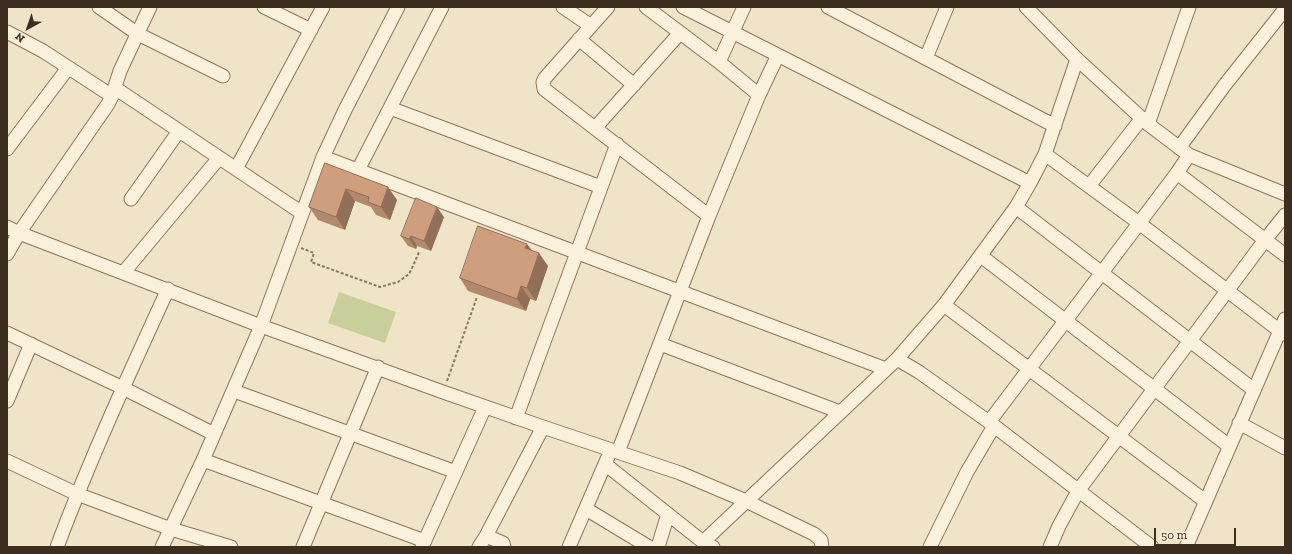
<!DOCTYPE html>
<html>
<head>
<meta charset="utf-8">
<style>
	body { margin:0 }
	#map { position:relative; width:1292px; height:554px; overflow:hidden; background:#f0e4c8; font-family:"Zilla Slab",serif }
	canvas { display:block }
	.frame { position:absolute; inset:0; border:8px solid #3d2e20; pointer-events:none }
	.north { position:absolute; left:8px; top:8px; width:40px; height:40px; -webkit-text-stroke:3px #f7eed8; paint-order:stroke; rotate:220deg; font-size:11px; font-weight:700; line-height:16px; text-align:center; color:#3d2e20 }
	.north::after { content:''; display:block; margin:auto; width:14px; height:18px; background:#3d2e20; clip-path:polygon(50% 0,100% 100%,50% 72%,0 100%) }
	.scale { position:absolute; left:1154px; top:528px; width:82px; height:18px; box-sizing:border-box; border:2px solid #3d2e20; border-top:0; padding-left:5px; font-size:12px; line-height:14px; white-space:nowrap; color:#3d2e20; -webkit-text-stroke:3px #f7eed8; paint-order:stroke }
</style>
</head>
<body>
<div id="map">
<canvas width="1292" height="554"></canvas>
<div class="frame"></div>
<div class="north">N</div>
<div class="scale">50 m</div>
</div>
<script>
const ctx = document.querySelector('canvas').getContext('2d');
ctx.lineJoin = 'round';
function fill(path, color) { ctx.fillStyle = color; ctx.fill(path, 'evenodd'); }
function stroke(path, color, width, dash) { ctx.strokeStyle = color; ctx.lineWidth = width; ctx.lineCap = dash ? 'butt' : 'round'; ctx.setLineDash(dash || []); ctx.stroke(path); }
const green = new Path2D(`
	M339,292L396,312L385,343L328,323Z`);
const path = new Path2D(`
	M301,248L314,253L311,262L380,287L398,282L409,274L413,266L419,252
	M447,381L477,297`);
const street = new Path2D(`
	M99,7L138,34L223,76
	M264,7L311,30
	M563,7L591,26
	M608,7L545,78L543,82L544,89L709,216
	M646,7L719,62L759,95
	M683,7L1030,183
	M828,7L1055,126
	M1026,7L1077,59L1148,124L1189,155L1285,194
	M7,32L43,51L112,96
	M579,39L634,85
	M926,58L947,7
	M719,62L744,7
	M115,88L302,213
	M390,108L601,187
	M1148,124L1189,7
	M595,128L680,33
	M1179,148L1224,86L1285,9
	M7,149L68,68
	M1045,154L1139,223L1280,331L1285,334
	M323,157L886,369
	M236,169L323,7
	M358,170L442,7
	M1177,173L1285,255
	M1089,186L1142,118
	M131,199L179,131
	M1016,207L1254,390
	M7,227L19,233L261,326L443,392L543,427L680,473L746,501L814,534L821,540L822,547
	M7,254L19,233L108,104L112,96L120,71L150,7
	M981,256L1229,446
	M124,272L219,158
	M944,305L1205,501
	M7,333L123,388L214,434
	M660,344L840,412
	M897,359L919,372L989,422L1152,547
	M234,391L456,472
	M7,401L31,344
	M516,418L617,144
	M989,422L1177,173L1189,155
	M1239,423L1285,448
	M618,452L709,216L759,95L778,55
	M203,460L425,541
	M7,461L77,494L171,529L231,547
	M605,464L703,542L713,547
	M586,509L649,547
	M486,536L503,543L504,547
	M703,542L897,359L944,305L1016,207L1030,183L1045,154L1077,59
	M57,547C90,459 129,374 168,289
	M162,547L203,460L261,326L323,157L345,110L398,7
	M303,547L378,367
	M422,547L485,407
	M479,547L486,536L543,427
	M569,547L608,457
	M658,547L668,514
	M930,547L967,472L994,426
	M1050,547L1059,526L1078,491L1265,240L1285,215
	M1186,547L1285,319`);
const wall = new Path2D(`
	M325,163L397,200L390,220L376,215L371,207L355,201L345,230L318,220L309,207Z
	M444,217L431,251L417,246L416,249L408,246L401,236Z
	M527,244L531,250L548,266L536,301L530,299L526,311L468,291L460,278Z`);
const shadedWall = new Path2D(`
	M388,187L397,200L390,220L381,207Z
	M346,189L355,201L345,230L336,217Z
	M437,207L444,217L431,251L424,241Z
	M411,236L417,246L416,249L409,239Z
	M527,244L536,256L525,248Z
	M539,253L548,266L536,301L527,288Z
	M521,286L530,299L526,311L517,299Z`);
const building = new Path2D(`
	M325,163L388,187L381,207L368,202L369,197L346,189L336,217L309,207Z
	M416,198L437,207L424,241L411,236L409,239L401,236Z
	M478,226L527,244L525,248L539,253L527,288L521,286L517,299L460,278Z`);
fill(green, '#c9cf9b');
stroke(street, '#8d765c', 15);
stroke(path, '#8d765c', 2, [3, 2]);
stroke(street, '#faf1dc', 13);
fill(wall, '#b2896c');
fill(shadedWall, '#916f58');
fill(building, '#cf9f7d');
stroke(building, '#916f58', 1);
</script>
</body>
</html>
